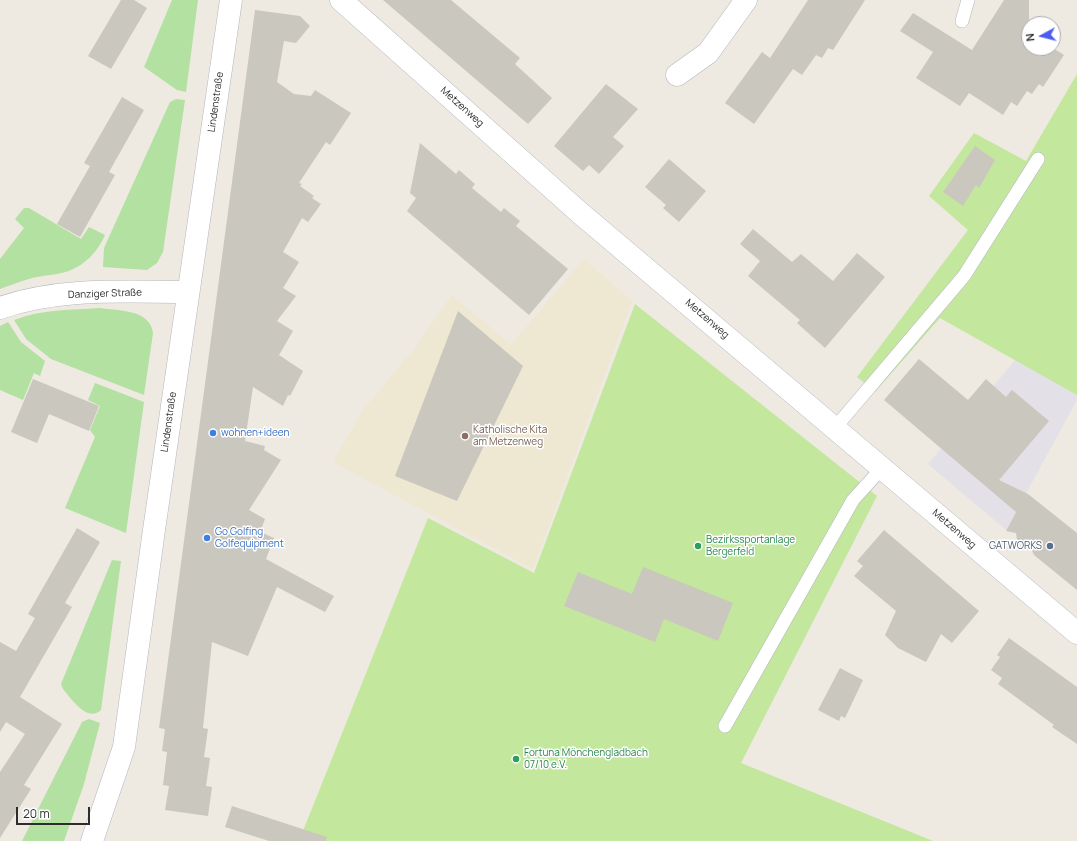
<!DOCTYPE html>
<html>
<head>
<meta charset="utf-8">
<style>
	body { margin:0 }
	#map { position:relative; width:1077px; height:841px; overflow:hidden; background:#eee9e1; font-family:Manrope,sans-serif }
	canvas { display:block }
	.north { position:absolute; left:1021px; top:16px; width:40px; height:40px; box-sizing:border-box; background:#fff; border:1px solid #ababab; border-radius:50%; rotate:263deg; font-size:11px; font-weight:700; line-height:16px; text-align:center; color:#2d2d2d }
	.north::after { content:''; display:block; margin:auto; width:14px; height:18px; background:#4b5ef1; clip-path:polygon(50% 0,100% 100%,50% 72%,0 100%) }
	.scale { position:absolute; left:16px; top:807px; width:74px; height:18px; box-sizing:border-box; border:2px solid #2d2d2d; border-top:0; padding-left:5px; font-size:12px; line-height:14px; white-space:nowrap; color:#2d2d2d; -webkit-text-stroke:3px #fff; paint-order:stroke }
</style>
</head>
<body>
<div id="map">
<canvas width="1077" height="841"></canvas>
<div class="north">N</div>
<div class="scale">20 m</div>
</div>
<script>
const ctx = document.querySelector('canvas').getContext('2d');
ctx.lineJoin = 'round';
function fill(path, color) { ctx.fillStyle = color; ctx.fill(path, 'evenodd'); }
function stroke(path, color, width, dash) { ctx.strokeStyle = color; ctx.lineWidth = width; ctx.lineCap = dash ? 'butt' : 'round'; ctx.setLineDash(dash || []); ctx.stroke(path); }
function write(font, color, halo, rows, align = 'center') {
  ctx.font = font + ' Manrope,sans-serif'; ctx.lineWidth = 3; ctx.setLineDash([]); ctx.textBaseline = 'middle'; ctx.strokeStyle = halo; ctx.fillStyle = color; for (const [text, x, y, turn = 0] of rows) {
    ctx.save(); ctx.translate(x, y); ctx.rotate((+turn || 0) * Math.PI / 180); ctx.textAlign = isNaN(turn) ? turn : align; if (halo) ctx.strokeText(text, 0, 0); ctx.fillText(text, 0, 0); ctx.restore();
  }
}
const industrial = new Path2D(`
	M1016,359L1077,393V400L1006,530L928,464Z`);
const education = new Path2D(`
	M584,259L632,301L533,569L333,462L363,410L414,349L452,295L511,345Z`);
const green = new Path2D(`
	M172,0H198L186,92L177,90L144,67Z
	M176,99L185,100L163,252L157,263L147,270L103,267L104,248L170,102Z
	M24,208H29L81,239L89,227L105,235C99,250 85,265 69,271C57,275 44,275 32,278C21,281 11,285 0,289V259L24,228L15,219Z
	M100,308C119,311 150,309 153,333L144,395L51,359L26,339L14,320C42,309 71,310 100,308Z
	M8,322L21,342L45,361L40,376L34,373L23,400L0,390V326Z
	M95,383L144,402L126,533L65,508L95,437L90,430L100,406L88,400Z
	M112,560L121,561L101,710C87,723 71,698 63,689L61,684Z
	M89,719L100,723L84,784L64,841H22L82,722Z`);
const pitch = new Path2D(`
	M1077,74V395L940,318L875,392L857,377L968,230L929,196L974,133L1026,161Z
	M635,304L877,496L741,763L933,841H299L428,518L534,573Z`);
const building = new Path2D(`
	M121,0H134L147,8L111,69L88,56Z
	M383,0H451L520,58L515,64L552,98L528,124Z
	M808,0H865L833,50L828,48L822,58L816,55L802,75L793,69L754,124L725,103L762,52L770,58Z
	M1004,0H1029V48H1053L1064,55L1043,87L1039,84L1032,94L1027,91L1017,106L1011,102L1003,115L969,93L960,106L916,78L933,52L900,31L913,13L972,50Z
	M255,10L300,16L310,26L296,43L284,41L277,82L294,94L311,96L315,90L351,113L330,145L326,142L299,183L302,184L300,186L314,196L312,198L321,204L308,222L302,218L283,252L299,262L283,288L296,296L277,321L293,331L279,355L303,371L290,396L288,395L283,406L253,387L245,441L265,446L264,450L281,460L249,510L265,519L260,532L274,538L266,559L334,596L325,612L277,587L248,656L212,642L203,728L208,729L204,757L210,758L206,786L212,787L208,816L165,810L169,786L163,785L167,752L162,751L165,729L159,728Z
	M606,84L638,109L613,137L624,146L599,174L589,165L583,171L554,146Z
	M122,97L144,110L109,172L115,175L80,237L57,224L90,166L84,163Z
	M420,143L456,174L459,170L475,184L472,188L501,212L504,208L520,221L516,226L568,269L529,315L407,211L416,198L410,193Z
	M975,146L995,160L979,188L976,185L963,206L943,192Z
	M669,159L706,191L679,222L663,208L666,205L645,187Z
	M753,229L792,262L801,254L833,281L857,253L885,277L825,348L797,323L800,320L748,276L760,261L740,244Z
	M458,311L523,366L457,501L395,476Z
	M919,359L968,400L986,379L1006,397L1012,390L1049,421L999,480L1028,494L1077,533V590L1034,555L1031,548L1023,545L1017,540L1016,533L1006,531L1016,512L884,400Z
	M33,379L99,406L89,431L49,414L37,443L11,432Z
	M77,528L100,542L65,603L72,607L20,697L62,724L24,785L31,789L0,838V772L25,734L6,722L0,732V642L16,651L35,618L28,614Z
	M884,530L979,611L952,643L941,634L926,662L898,648L885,635L896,611L854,576L863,566L857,561Z
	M643,567L733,603L718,641L664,619L655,642L564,606L578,572L632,594Z
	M1009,638L1077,687V744L1052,727L1054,725L998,684L1002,678L991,670L1000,657L997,655Z
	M840,668L863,680L845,718L841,716L839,721L818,710Z
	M232,806L327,837L326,841H269L225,827Z`);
const service = new Path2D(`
	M962,21L968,0
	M834,429L964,276L1038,159
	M725,726L853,500L882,468`);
const minor = new Path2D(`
	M677,75L708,53L746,0
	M0,308C60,287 125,292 188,292`);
const tertiary = new Path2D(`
	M92,841L124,747L154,530L231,0`);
const secondary = new Path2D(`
	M341,0L580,213L1077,633`);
const markers = [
	[213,433,4,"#3f7fe0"],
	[465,436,4,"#8d6e63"],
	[207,538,4,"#3f7fe0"],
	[698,546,4,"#2e9e5b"],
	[1050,546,4,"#5c6f8a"],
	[516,759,4,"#2e9e5b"]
];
const streetNames = [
	["Lindenstraße",216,102,-82],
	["Metzenweg",462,107,42],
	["Danziger Straße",105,294,-2],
	["Metzenweg",707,319,41],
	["Lindenstraße",169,422,-82],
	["Metzenweg",954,529,41]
];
const educationNames = [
	["Katholische Kita",473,430],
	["am Metzenweg",473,442]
];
const shopNames = [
	["wohnen+ideen",221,433],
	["Go Golfing",215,532],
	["Golfequipment",215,544]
];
const leisureNames = [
	["Bezirkssportanlage",706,540],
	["Bergerfeld",706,552],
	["Fortuna Mönchengladbach",524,753],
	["07/10 e.V.",524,765]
];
const serviceNames = [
	["GATWORKS",1042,546]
];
fill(industrial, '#e3e0e7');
fill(education, '#eee7d1');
fill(green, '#b2e1a1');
fill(pitch, '#c3e79d');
fill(building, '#cac7bf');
stroke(service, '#b4b6bf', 14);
stroke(minor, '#b4b6bf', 23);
stroke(tertiary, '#b4b6bf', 23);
stroke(secondary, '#b4b6bf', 23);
stroke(service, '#fff', 13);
stroke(minor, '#fff', 22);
stroke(tertiary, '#fff', 22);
stroke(secondary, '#fff', 22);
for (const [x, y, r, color] of markers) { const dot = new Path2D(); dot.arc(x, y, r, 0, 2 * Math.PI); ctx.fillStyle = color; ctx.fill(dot); stroke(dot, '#fff', 1.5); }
write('10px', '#2d2d2d', '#fff', streetNames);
write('10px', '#785e54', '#fff', educationNames, 'left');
write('10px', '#366cbe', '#fff', shopNames, 'left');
write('10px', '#27864d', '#fff', leisureNames, 'left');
write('10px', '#4e5e75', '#fff', serviceNames, 'right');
</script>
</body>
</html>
